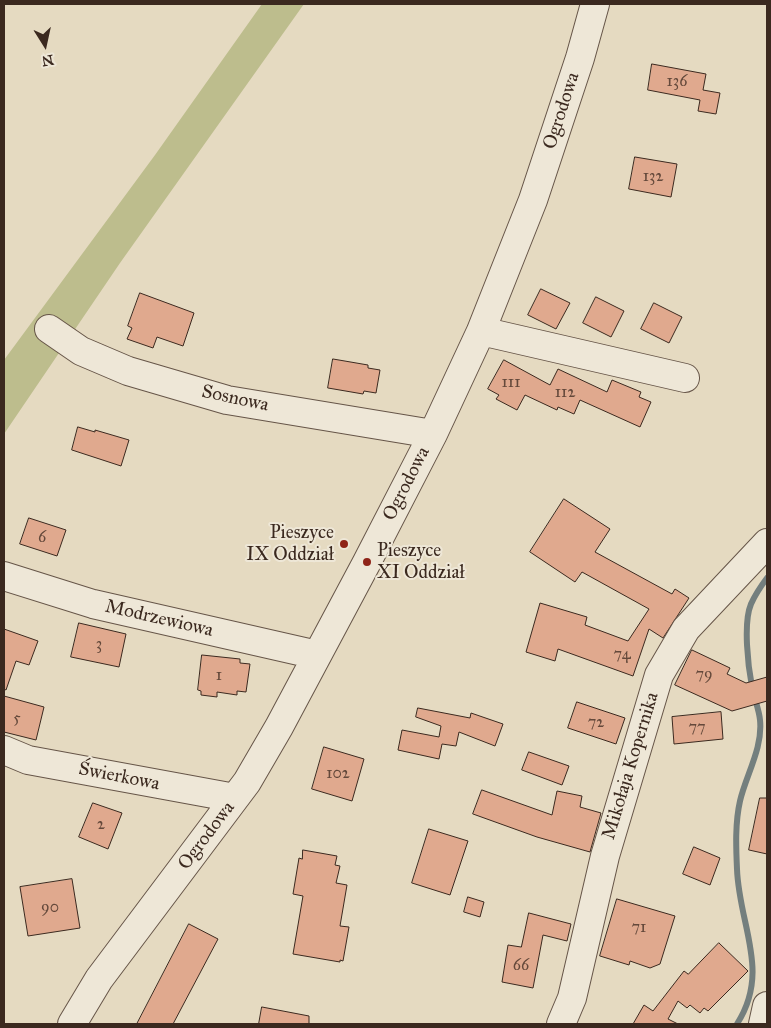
<!DOCTYPE html>
<html>
<head>
<meta charset="utf-8">
<style>
	body { margin:0 }
	#map { position:relative; width:771px; height:1028px; overflow:hidden; background:#e5dac1; font-family:"IM FELL Great Primer",serif }
	canvas { display:block }
	.frame { position:absolute; inset:0; border:5px solid #3b291f; pointer-events:none }
	.north { position:absolute; left:20px; top:20px; width:50px; height:50px; -webkit-text-stroke:4px #eee7d7; paint-order:stroke; rotate:170deg; font-size:14px; font-weight:700; line-height:20px; text-align:center; color:#3b291f }
	.north::after { content:''; display:block; margin:auto; width:18px; height:22px; background:#3b291f; clip-path:polygon(50% 0,100% 100%,50% 72%,0 100%) }
</style>
</head>
<body>
<div id="map">
<canvas width="771" height="1028"></canvas>
<div class="frame"></div>
<div class="north">N</div>
</div>
<script>
const ctx = document.querySelector('canvas').getContext('2d');
ctx.lineJoin = 'round';
function fill(path, color) { ctx.fillStyle = color; ctx.fill(path, 'evenodd'); }
function stroke(path, color, width, dash) { ctx.strokeStyle = color; ctx.lineWidth = width; ctx.lineCap = dash ? 'butt' : 'round'; ctx.setLineDash(dash || []); ctx.stroke(path); }
function write(font, color, halo, rows, align = 'center') {
  ctx.font = font + ' "IM FELL Great Primer",serif'; ctx.lineWidth = 4; ctx.setLineDash([]); ctx.textBaseline = 'middle'; ctx.strokeStyle = halo; ctx.fillStyle = color; for (const [text, x, y, turn = 0] of rows) {
    ctx.save(); ctx.translate(x, y); ctx.rotate((+turn || 0) * Math.PI / 180); ctx.textAlign = isNaN(turn) ? turn : align; if (halo) ctx.strokeText(text, 0, 0); ctx.fillText(text, 0, 0); ctx.restore();
  }
}
const green = new Path2D(`
	M262,4H304L120,263L4,434V360L155,155Z`);
const stream = new Path2D(`
	M737,1024C771,971 739,926 737,869C736,847 735,823 740,801C746,775 763,748 760,720C759,709 754,698 752,687C748,666 743,623 751,604C755,595 761,586 767,578`);
const building = new Path2D(`
	M652,64L706,74L703,90L720,93L716,114L698,111L700,100L648,90Z
	M635,157L677,164L671,197L629,189Z
	M541,289L570,303L556,329L528,315Z
	M140,293L194,313L183,346L157,337L153,348L127,339L132,328L128,326Z
	M596,297L624,311L611,337L583,323Z
	M654,303L682,317L669,343L641,329Z
	M333,359L368,365V368L380,370L376,393L364,391L363,394L328,388Z
	M504,360L550,385L558,369L607,392L612,380L641,392L639,397L651,402L640,427L580,400L574,414L558,407L557,410L525,395L517,410L496,399L499,395L488,389Z
	M78,427L95,432V430L129,440L121,466L72,450Z
	M564,499L610,529L595,552L672,594L675,589L689,598L663,638L649,629L633,676L558,649L555,661L526,652L540,603L587,617L585,625L628,641L649,609L582,572L575,582L530,552Z
	M29,518L66,530L57,556L20,544Z
	M79,623L126,634L119,667L71,657Z
	M4,629L38,641L29,665L16,661L6,690L4,689Z
	M692,650L730,668L727,674L746,683L767,677V701L732,711L675,685Z
	M202,655L240,659V663L250,664L246,692L237,691V695L217,692V697L201,695V691L198,690Z
	M4,696L44,707L36,740L4,732Z
	M577,702L625,718L616,744L568,728Z
	M418,708L470,718L471,713L503,724L495,746L459,732L456,746L442,744L439,759L398,750L402,730L439,737L441,726L416,717Z
	M721,712L723,739L674,744L672,717Z
	M324,747L364,759L352,801L312,789Z
	M529,752L569,766L562,785L522,770Z
	M482,790L552,815L557,791L582,796L580,807L601,813L590,852L537,837L473,814Z
	M760,798H767V854L749,850Z
	M93,803L122,813L108,849L79,837Z
	M429,829L468,841L450,895L412,883Z
	M694,847L720,858L710,885L683,874Z
	M303,850L337,856L335,865L340,866L336,883L347,885L340,926L349,927L343,961L340,960V962L293,954L303,896L293,894L299,858L302,859Z
	M72,879L80,928L28,936L20,887Z
	M468,897L484,902L480,917L464,912Z
	M617,899L675,916L660,964L650,968L630,961L629,965L600,956Z
	M529,913L571,924L567,941L543,935L533,988L502,982L508,945L521,947Z
	M189,924L218,939L173,1024H137Z
	M719,943L748,971L708,1011L704,1008L700,1013L690,1005L687,1008L678,1001L668,1019L678,1024H633L644,1005L653,1011L684,971L688,974Z
	M262,1007L309,1016V1024H259Z`);
const minor = new Path2D(`
	M49,329L81,351L128,371L227,400L433,434
	M481,331L685,378
	M4,576L93,604L317,655
	M4,750L28,760L235,798
	M72,1024L99,979L247,782L279,727L367,562L433,434L481,331L533,200L580,58L595,4
	M561,1024L572,998L605,856L659,675L686,629L767,543
	M763,1024L767,1006`);
const markers = [
	[344,544,5,"#8f2418"],
	[367,562,5,"#8f2418"]
];
const numberNames = [
	["136",677,82],
	["132",653,177],
	["111",511,383],
	["112",565,393],
	["6",42,538],
	["3",99,645],
	["74",622,655],
	["79",704,675],
	["1",219,676],
	["5",17,719],
	["72",596,723],
	["77",697,728],
	["102",338,774],
	["2",101,825],
	["90",50,908],
	["71",639,928],
	["66",521,966]
];
const streetNames = [
	["Ogrodowa",562,111,-72],
	["Sosnowa",235,399,12],
	["Ogrodowa",407,484,-63],
	["Modrzewiowa",159,619,13],
	["Mikołaja Kopernika",631,766,-73],
	["Świerkowa",119,777,11],
	["Ogrodowa",207,836,-53]
];
const poiNames = [
	["Pieszyce",334,533],
	["IX Oddział",334,555],
	["Pieszyce",377,551,"left"],
	["XI Oddział",377,573,"left"]
];
fill(green, '#bdbd8d');
stroke(stream, '#747f7e', 6);
fill(building, '#e0a98e');
stroke(building, '#3b291f', 1);
stroke(minor, '#665548', 30);
stroke(minor, '#eee7d7', 28);
for (const [x, y, r, color] of markers) { const dot = new Path2D(); dot.arc(x, y, r, 0, 2 * Math.PI); ctx.fillStyle = color; ctx.fill(dot); stroke(dot, '#eee7d7', 2); }
write('16px', '#64493b', null, numberNames);
write('19px', '#3b291f', '#eee7d7', streetNames);
write('19px', '#3b291f', '#eee7d7', poiNames, 'right');
</script>
</body>
</html>
